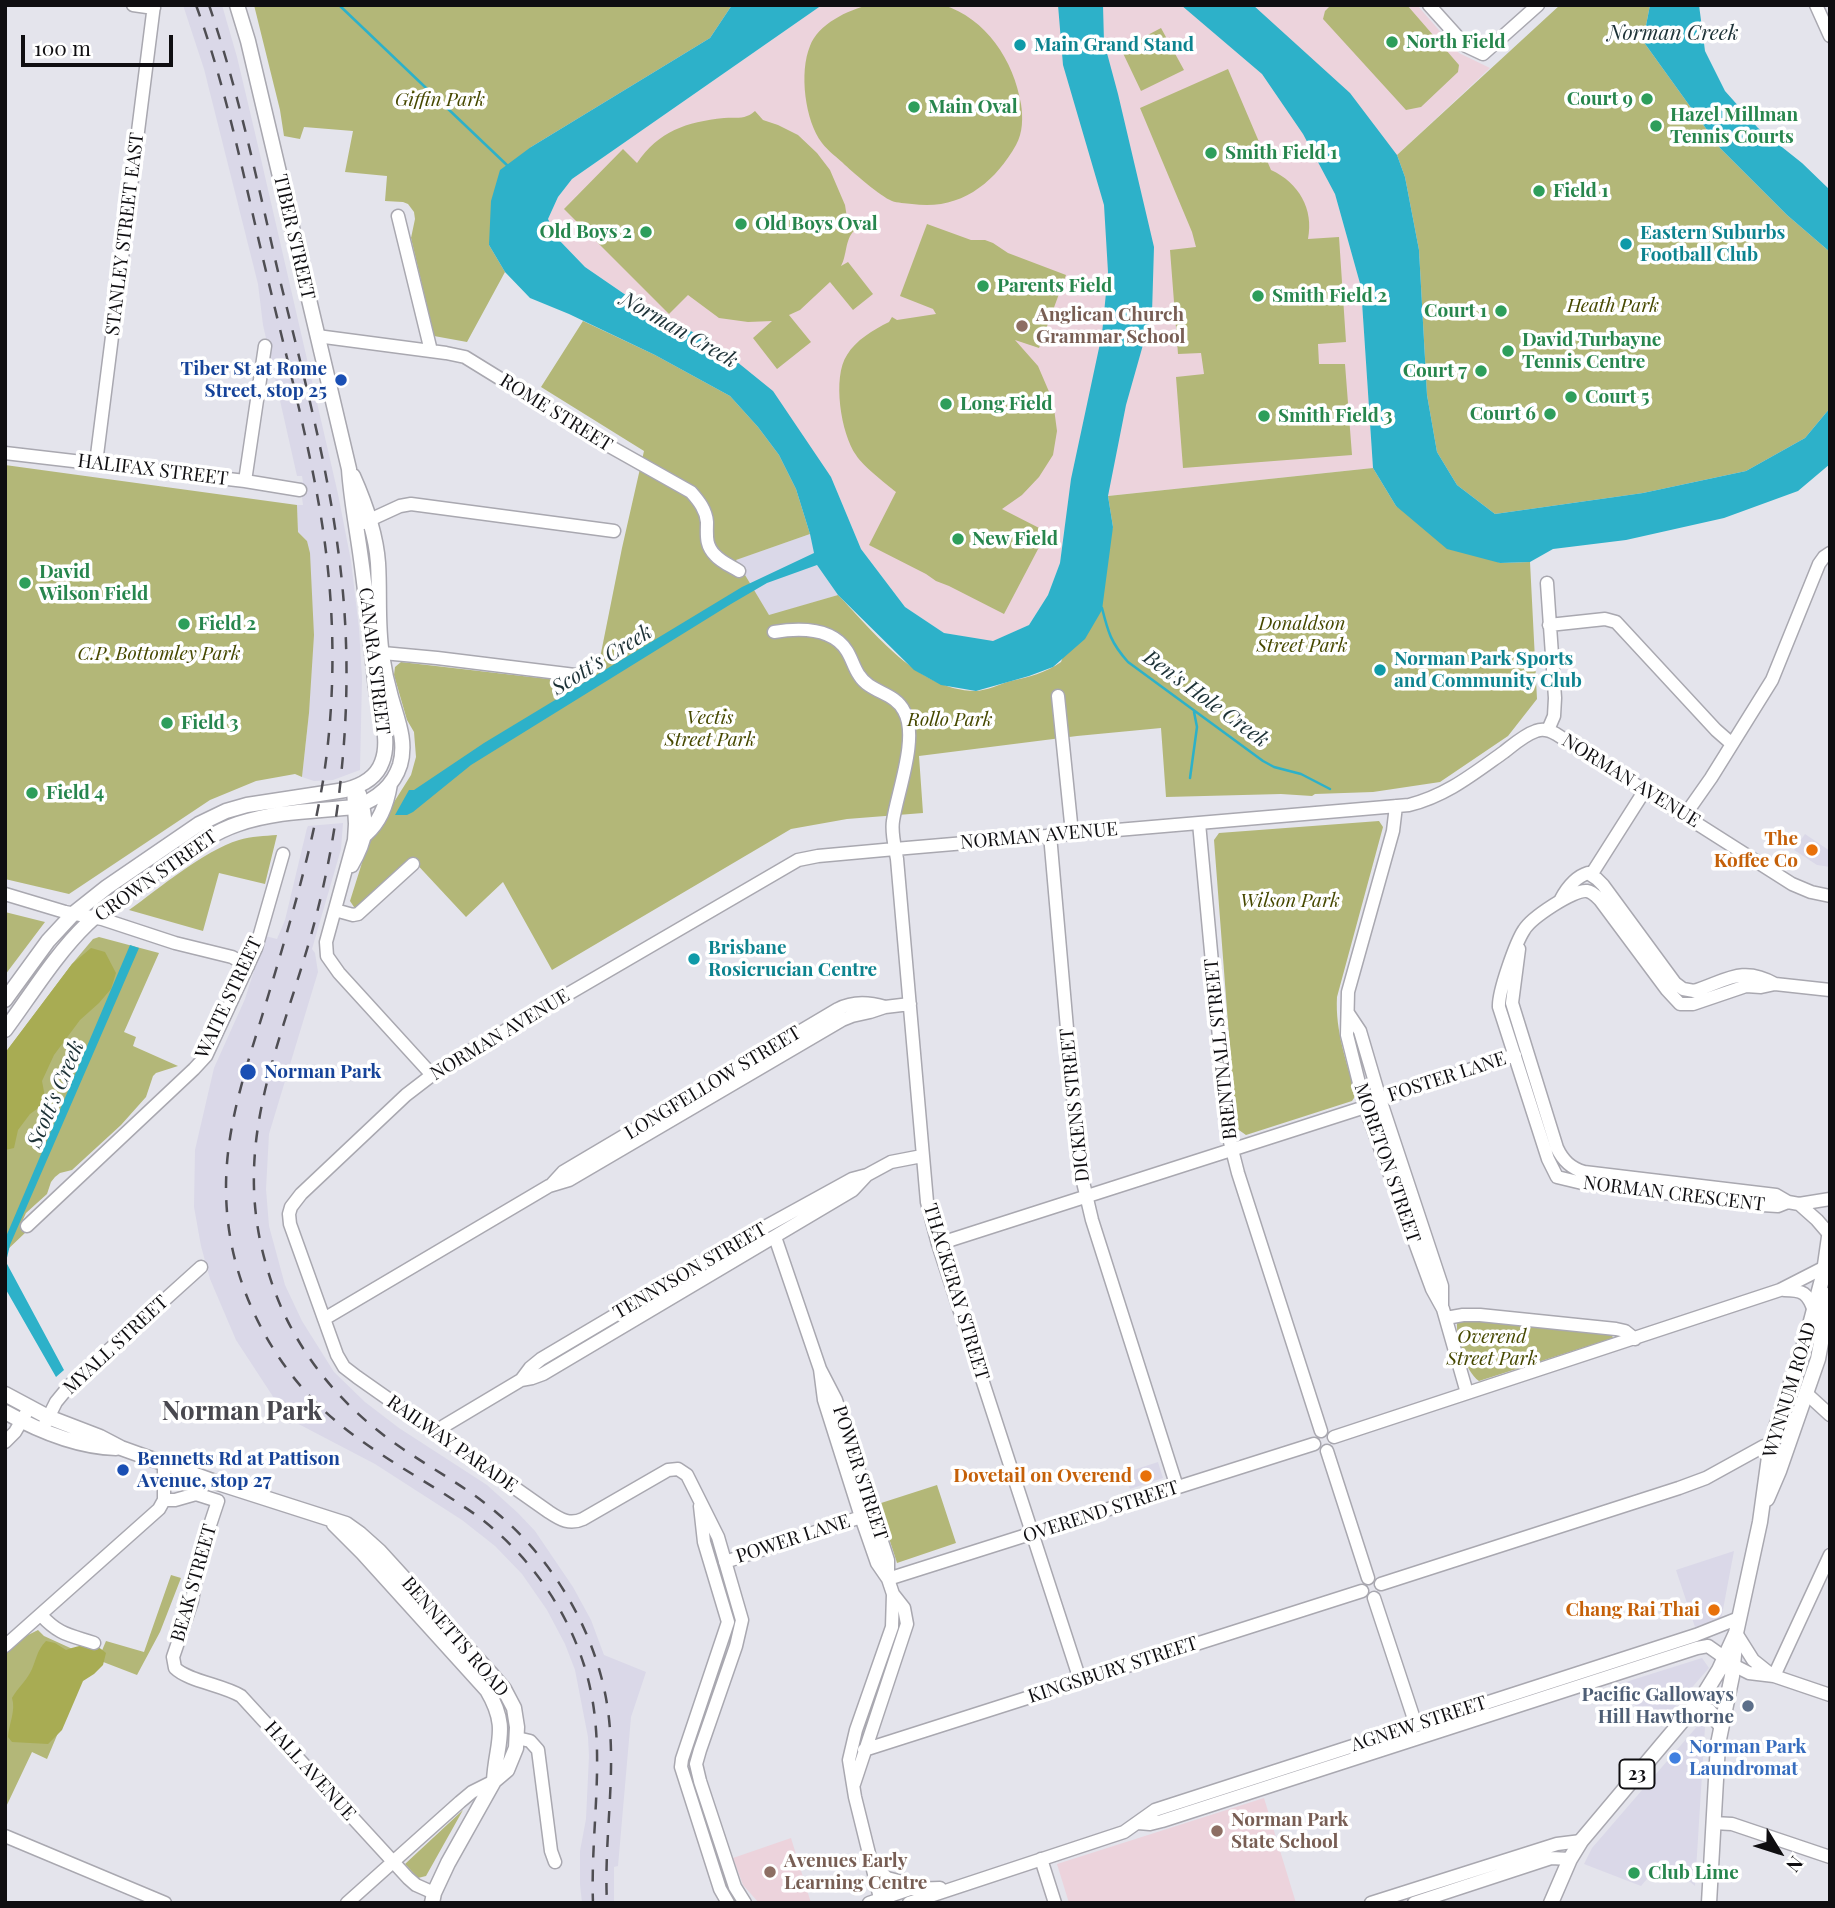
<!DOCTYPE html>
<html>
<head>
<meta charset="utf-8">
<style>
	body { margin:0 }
	#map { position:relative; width:1835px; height:1908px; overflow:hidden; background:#e4e4ec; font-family:"Playfair Display",serif }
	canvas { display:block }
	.frame { position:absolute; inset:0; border:7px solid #0f0e11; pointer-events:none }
	.north { position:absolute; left:1744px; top:1817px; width:70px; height:70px; -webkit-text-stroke:5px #fff; paint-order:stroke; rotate:128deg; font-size:19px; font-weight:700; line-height:28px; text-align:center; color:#0f0e11 }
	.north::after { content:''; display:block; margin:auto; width:24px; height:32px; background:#0f0e11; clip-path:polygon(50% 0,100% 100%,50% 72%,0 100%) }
	.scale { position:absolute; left:21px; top:35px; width:152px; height:32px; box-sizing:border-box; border:4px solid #0f0e11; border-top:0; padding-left:9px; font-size:21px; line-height:24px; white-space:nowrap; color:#0f0e11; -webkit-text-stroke:5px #fff; paint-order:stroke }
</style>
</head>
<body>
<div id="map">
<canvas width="1835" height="1908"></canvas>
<div class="frame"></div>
<div class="north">N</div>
<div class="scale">100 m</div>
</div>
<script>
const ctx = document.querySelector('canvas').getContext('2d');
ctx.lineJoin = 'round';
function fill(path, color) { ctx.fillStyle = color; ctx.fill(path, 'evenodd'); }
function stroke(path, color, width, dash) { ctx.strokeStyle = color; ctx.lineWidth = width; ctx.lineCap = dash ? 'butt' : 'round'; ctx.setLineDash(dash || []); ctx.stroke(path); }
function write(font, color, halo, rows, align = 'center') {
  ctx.font = font + ' "Playfair Display",serif'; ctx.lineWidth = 7; ctx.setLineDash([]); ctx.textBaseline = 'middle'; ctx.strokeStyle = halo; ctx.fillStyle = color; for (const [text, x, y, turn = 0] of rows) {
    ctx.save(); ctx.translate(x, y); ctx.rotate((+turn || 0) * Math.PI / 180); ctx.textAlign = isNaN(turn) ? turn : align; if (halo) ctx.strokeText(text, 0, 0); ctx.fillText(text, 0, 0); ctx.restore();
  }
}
const built = new Path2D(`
	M183,5H222L237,57L255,133L338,494L351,561L359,628L362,678L360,770L333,780L314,781L302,777L309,713L307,541L298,532L297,505H303L300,482H303L302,476H297L263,325L258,284L204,69Z
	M810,534L817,565L838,595L769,616L735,560Z
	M343,823L341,849L312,949L315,953L318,972L269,1134L266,1189L269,1226L285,1285L302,1321L334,1372L365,1402L399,1428L487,1485L518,1513L535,1531L573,1587L591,1620L604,1655L646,1672L631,1717L618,1866L614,1867V1903H582L580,1884V1851L586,1819L589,1756L588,1737L575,1670L565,1644L547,1610L522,1574L495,1546L462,1520L375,1464L287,1418L236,1340L210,1279L201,1246L194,1207L195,1150L214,1068L245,999L265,936L277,939L285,920L307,828L308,826Z
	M1805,834L1830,851V867L1817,865L1794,850Z
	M1158,1462L1163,1478L1130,1489L1124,1473Z
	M1734,1551L1721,1620L1695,1627L1676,1570Z
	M1702,1658L1709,1668L1658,1726L1613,1686Z
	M1700,1723L1705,1727L1695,1886L1663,1860L1641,1886L1584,1864L1592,1848Z`);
const education = new Path2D(`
	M822,5H1417L1459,53L1490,68L1397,155L1335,194L1361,287L1373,468L1108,496L1075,495L1064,531L1060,563L1048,595L1029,625L992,642L944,633L905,607L861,549L831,477L710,340L652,313L585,267L559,240L548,219L558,197L572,179Z
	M1264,1798L1296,1903H1069L1057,1864Z
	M791,1838L811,1903H759L743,1885L733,1858Z`);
const green = new Path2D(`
	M254,5H732L710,38L531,147L489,245L505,272L467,342L434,336L411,238L415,219L414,212L408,204L403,202L385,201L387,176L345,172L353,131L304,127L300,139L284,136L280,110Z
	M869,5H943C986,18 1014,61 1021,104C1023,117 1023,133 1016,145C994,184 959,211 912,204C906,203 897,203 892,201C880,196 855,174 845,165C838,158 828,151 822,143C805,121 799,72 810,46C818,24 848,10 869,5Z
	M1331,5H1407L1459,65L1458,72L1421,107L1406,110L1323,19L1325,11Z
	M1560,5H1650L1643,41L1720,148L1787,215L1830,252V408L1805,438L1746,471L1643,493L1495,514L1457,485L1437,452L1427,395L1419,250L1405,177L1397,155Z
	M1161,28L1184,70L1141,91L1121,49Z
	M1228,69L1271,170C1299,183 1314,209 1308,239L1339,237L1346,342L1318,344L1319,364H1345L1352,455L1183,468L1176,377L1204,374L1201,353L1178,354L1170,250L1196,247L1192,232L1140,108Z
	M755,111L763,120L778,125L798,135L817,153L830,170L845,205L848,224L854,231C845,239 847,256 841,266L848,262L873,294L853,310L830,282L800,310L789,315L811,342L777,369L753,338L772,321L748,322L719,318L688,295L669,314L564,209L623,149L637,163C659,131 686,122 724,118C737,117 745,120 755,111Z
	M927,224L971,240H985L993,243L1008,253L1066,275L1039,348L1015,340L1038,366L1053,401L1057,431L1053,455L1039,477L1022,495L1002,509L1047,532L1004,614L949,586L936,581L926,574L869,545L896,492C885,483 863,466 856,455C841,434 832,377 847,355C856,340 873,330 889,322L892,317L897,320L936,314L933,309L900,296Z
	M583,321L655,355L730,396L758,427L779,455L796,489L810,534L736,560L769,615L838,595C875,633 918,690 975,691C986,691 1000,684 1011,681C1028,677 1046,673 1061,662L1113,527L1108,496L1373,468L1396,506L1500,563L1530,562L1537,699L1508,736L1440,782L1373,792L1315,794L1312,796L1281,794L1166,797L1161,728L1077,736L919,756L923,813L847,819L791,829L552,970L503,882L466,917L411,858L358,907H354L350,901L366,850L374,834L411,775L416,757L414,732L407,720L394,675L395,667L401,662L583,683L597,673L622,548L644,451L541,387Z
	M5,465L297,505L298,532L307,541L310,553L314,635L309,713L302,777L295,774L256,781L210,800L69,894L5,879Z
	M1379,821L1383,827L1337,997C1335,1031 1347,1063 1356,1095L1352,1101L1246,1135L1236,1128L1214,840L1219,833Z
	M277,835L265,884L219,873L203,931L129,910C160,888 203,851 239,840C251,836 265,836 277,835Z
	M5,912L45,922L5,975Z
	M99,937L159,953L124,1032L136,1037L133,1046L178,1066L156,1073L153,1076L146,1097L121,1125L72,1170L60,1173L55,1177L51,1182L47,1194L26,1213L20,1226L26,1232L5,1252V1053L72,964L93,939Z
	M1460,1319L1611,1333L1613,1338L1479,1381C1465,1371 1456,1339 1457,1322Z
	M937,1485L956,1543L897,1563L878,1504Z
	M171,1575L181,1578L160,1632L137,1675L98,1660L106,1641L144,1652Z
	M38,1630L44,1636L90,1657L47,1759L32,1752L5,1809V1654L24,1637Z
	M463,1810L426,1876L418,1878L405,1864Z`);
const forest = new Path2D(`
	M91,948L105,952L116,973L111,989L99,1003L80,1020L54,1055L42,1081L45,1097L41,1106L30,1114L18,1130L14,1148L5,1150V1053L72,964Z
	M46,1641L55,1643L66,1650C81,1645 93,1640 106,1653L103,1665L94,1674L83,1681L62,1730L48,1744L12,1742L8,1737C9,1723 16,1711 12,1698C17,1689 25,1682 30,1673C36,1662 36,1651 46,1641Z`);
const water = new Path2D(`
	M732,5H822L572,179L558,197L548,219L559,240L585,267L652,313L710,340L773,391L831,477L861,549L905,607L944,633L993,641L1029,625L1048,595L1060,563L1071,479L1102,334L1108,272L1104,205L1063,65L1058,5H1103L1104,42L1118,94L1154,247L1152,313L1126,405L1108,496L1113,527L1102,610L1085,639L1053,667L1029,676L976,691L941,685L914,670L838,595L817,565L767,583L731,604L471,765L413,812L407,815H395L409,790H414L484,743L742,587L814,553L810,534L796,489L779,455L758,427L730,396L655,355L569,314L530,298L505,272L489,245L491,201L500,170L531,147L710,38Z
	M1181,5H1253L1350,93L1397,155L1405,177L1419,250L1427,395L1437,452L1457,485L1495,514L1643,493L1746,471L1805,438L1830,408V464L1798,491L1724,518L1626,540L1553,549L1530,562L1500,563L1447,549L1396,506L1373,468L1361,287L1335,194L1303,134L1262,74Z
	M1650,5H1699L1705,51L1725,91L1758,128L1802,163L1830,190V252L1787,215L1720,148L1643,41Z
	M130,945L139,948L10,1245L6,1262L64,1370L56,1377L5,1288V1239Z`);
const stream = new Path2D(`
	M339,5L509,167
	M1102,608C1108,632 1111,643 1128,662L1263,761L1274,767L1301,774L1330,789
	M1190,778L1197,727L1194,712`);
const minor = new Path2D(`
	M133,5L154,8
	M1429,5L1466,46L1483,54L1538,5
	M1816,5L1830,36
	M398,216L431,351
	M317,336L446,353L465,357L611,447L691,492C699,501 706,510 707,522C707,535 705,545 715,555C721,562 731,566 739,571
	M5,453L245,481L300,490
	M96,463L154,5
	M245,481L265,346
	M363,523L400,506L411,504L614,531
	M1547,583L1555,698L1554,716L1548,730
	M1549,625L1605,619L1616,622L1716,730L1732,744
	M774,632C799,628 832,627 847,651C852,659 854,668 859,675C870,693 895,692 904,711C919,737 897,793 893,821C891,833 895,847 897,859L927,1202L938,1244L1080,1680
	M372,652L437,658L575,675
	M1058,696L1072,833
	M353,788L355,824L354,840L326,942L327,956L339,973L432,1075
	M1396,806L1393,831L1348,992L1347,1035L1365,1107L1432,1289L1443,1309L1467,1393
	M1685,815L1711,778L1772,680L1819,564L1824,557L1830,553
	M1199,823L1228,1134L1238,1173L1321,1431
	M1050,835L1079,1165L1092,1220L1177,1487
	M352,866C368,839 369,825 360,794
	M1591,875L1645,790
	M5,894L65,912L102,919L175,943L232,957L248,966
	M1561,899C1567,888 1575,877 1588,873L1597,879L1603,885L1675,983L1683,989L1694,991C1726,981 1742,965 1775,984
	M335,910L353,915L358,914L413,864
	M1519,949L1512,1003L1557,1148C1563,1161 1571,1168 1584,1172L1776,1195L1788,1202L1799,1204L1830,1199
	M1348,1013L1360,1031L1380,1099L1442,1286V1305
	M1380,1099L1515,1055
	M552,1184L563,1172L838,1009C853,1001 869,1002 885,1007
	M1788,1202L1778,1206L1762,1205L1582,1183L1557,1177L1548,1159L1499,1007C1498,992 1516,942 1524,930C1531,918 1574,889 1587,891C1593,892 1596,896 1600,900L1667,990L1680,1004H1693L1746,986L1761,987L1775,984L1830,990
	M1799,1204L1817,1220L1829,1234
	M27,1226L194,1069L206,1056L256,948L283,854
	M775,1237L820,1369L836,1400L888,1560V1579
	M938,1244L1365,1107
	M1784,1290C1803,1290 1808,1293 1814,1311
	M1446,1318L1463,1315H1480L1616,1329L1625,1331L1635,1339
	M324,1319L549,1186L569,1180L842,1020L852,1016L870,1012L885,1007L910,1004
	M820,1369L824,1400L861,1517L877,1563L888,1579L893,1594L892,1627L856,1730L849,1760L855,1797L880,1898
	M521,1380L530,1368L541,1359L752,1234L852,1179L867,1175L891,1162L922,1156
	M1807,1394L1830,1415
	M45,1424L56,1402L70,1385L201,1267
	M438,1434L444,1426L521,1380L532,1378L543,1374L853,1190L867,1175
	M1334,1437L1780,1290L1825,1267
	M5,1442L15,1432L29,1408
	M1327,1451L1368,1578
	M164,1500H175L196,1494L218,1501L200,1555L192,1601L173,1657L175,1668C188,1681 223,1685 241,1696L408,1878L416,1885L434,1893
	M700,1506L704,1542L728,1622L682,1759L681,1767L720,1889L728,1903
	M725,1562L861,1517
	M888,1579L1314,1444
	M1381,1584L1679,1488L1706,1478L1764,1446H1771
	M1374,1598L1416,1725
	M41,1615C59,1635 70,1635 94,1643
	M1736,1633L1753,1660L1773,1676
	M5,1646L159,1509L164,1500V1462
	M1733,1665L1749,1673L1774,1676L1830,1695
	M1774,1676L1830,1555
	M517,1738L530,1741L538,1750L551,1851L555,1862
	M864,1750L1362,1591
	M854,1784L907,1624L904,1608L893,1594
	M1138,1823L1150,1824L1162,1821L1697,1648L1708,1646L1725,1658
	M1713,1823L1732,1824L1830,1857
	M5,1836L165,1903
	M1041,1859L1055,1903
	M875,1867L887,1878L918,1886
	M347,1903L460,1802L472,1792L494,1781
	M745,1903L735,1887L700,1781L696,1764L700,1750L736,1646L742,1620L718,1537L687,1475L678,1469L668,1470L583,1519C570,1525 561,1520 549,1512L357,1377L344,1367L337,1355L290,1224L289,1214L291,1207L301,1194L406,1095L432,1075L453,1061L798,860L818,856L895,849L1409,805C1446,796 1473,774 1504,752C1513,745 1524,735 1536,731C1543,728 1549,730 1556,734L1792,884L1811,892L1830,896
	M869,1903L910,1889L940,1888
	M909,1903L1124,1832L1155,1810L1696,1635L1739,1618
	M1371,1903L1557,1844L1581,1841
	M1414,1903L1551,1858L1570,1859`);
const major = new Path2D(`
	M366,834C381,821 387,803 390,784
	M5,1000L48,941L73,914L107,887L199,824L226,811L247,805L345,790C361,786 376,779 382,762C391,739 379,711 376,688C371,645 367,602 361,559C357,529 351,499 349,469L248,41L237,5
	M5,1030C31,995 55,955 87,924C110,902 138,885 164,867C188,851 211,833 238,824C275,811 316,811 355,807C375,800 393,787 400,765C407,741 397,719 391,697C387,683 384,669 382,655C377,624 380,594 378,563C376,534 365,503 353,476
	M5,1394L48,1417L100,1437L121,1448L218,1483L346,1524L360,1534L379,1551L492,1675L504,1689L514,1708L517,1727L516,1748L507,1770L494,1781L448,1863L434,1893L432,1903
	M5,1412C39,1431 78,1447 116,1448
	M1767,1499L1779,1471L1818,1359L1823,1332L1824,1294
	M334,1524L363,1553L487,1690C510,1729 496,1742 494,1781
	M1688,1714L1703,1710L1709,1711L1721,1726
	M1551,1903L1570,1859L1581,1841L1703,1696L1719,1670L1736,1633L1760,1522L1769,1457L1776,1427L1807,1336L1824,1272L1830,1230
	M1709,1903L1718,1744L1732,1676L1735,1644`);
const rail = new Path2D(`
	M196,5C227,90 244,179 265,267C284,348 306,429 320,511C335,599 337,692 323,781C311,853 290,923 269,993C243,1081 213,1153 232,1247C246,1314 284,1378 337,1422C380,1458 431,1483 476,1515C526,1552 565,1605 584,1665C609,1743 590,1823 593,1903
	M209,5C239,93 258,185 279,276C301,366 326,457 338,549C348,621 349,694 342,766C337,824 326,882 310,939C277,1054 230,1149 268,1271C290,1346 339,1406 403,1449C434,1470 468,1488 497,1513C547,1555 584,1613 601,1676C622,1753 603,1826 607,1903`);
const markers = [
	[1392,42,7,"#2e9e5b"],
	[1020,45,7,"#0f9aa8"],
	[1647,99,7,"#2e9e5b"],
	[914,107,7,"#2e9e5b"],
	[1656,126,7,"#2e9e5b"],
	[1211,153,7,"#2e9e5b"],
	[1539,191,7,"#2e9e5b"],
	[741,224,7,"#2e9e5b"],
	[646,232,7,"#2e9e5b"],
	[1626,244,7,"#0f9aa8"],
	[983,286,7,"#2e9e5b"],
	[1258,296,7,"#2e9e5b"],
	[1501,311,7,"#2e9e5b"],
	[1022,326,7,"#8d6e63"],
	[1508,351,7,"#2e9e5b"],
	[1481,371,7,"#2e9e5b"],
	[341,380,7,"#1a4fb4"],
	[1571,397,7,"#2e9e5b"],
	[946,404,7,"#2e9e5b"],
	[1550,414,7,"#2e9e5b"],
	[1264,416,7,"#2e9e5b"],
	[958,539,7,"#2e9e5b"],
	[25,583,7,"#2e9e5b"],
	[184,624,7,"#2e9e5b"],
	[1380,670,7,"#0f9aa8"],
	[167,723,7,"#2e9e5b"],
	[32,793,7,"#2e9e5b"],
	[1812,850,7,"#e8710a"],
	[694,959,7,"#0f9aa8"],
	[248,1072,9,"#1a4fb4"],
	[123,1470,7,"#1a4fb4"],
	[1146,1476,7,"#e8710a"],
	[1714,1610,7,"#e8710a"],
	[1748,1706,7,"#5c6f8a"],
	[1675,1758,7,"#3f7fe0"],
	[1217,1831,7,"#8d6e63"],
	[770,1872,7,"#8d6e63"],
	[1634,1873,7,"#2e9e5b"]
];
const shields = [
	[1637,1774,35]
];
const shieldNames = [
	["23",1637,1774]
];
const leisureNames = [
	["North Field",1406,42],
	["Court 9",1633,99,"right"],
	["Main Oval",928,107],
	["Hazel Millman",1670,115],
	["Tennis Courts",1670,137],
	["Smith Field 1",1225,153],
	["Field 1",1553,191],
	["Old Boys Oval",755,224],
	["Old Boys 2",632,232,"right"],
	["Parents Field",997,286],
	["Smith Field 2",1272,296],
	["Court 1",1487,311,"right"],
	["David Turbayne",1522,340],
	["Tennis Centre",1522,362],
	["Court 7",1467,371,"right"],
	["Court 5",1585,397],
	["Long Field",960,404],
	["Court 6",1536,414,"right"],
	["Smith Field 3",1278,416],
	["New Field",972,539],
	["David",39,572],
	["Wilson Field",39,594],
	["Field 2",198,624],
	["Field 3",181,723],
	["Field 4",46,793],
	["Club Lime",1648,1873]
];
const cultureNames = [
	["Main Grand Stand",1034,45],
	["Eastern Suburbs",1640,233],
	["Football Club",1640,255],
	["Norman Park Sports",1394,659],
	["and Community Club",1394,681],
	["Brisbane",708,948],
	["Rosicrucian Centre",708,970]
];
const parkNames = [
	["Giffin Park",440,100],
	["Heath Park",1613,306],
	["Donaldson",1302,624],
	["Street Park",1302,646],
	["C.P. Bottomley Park",159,654],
	["Vectis",710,718],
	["Street Park",710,740],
	["Rollo Park",950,720],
	["Wilson Park",1290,901],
	["Overend",1492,1337],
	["Street Park",1492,1359]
];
const streetNames = [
	["STANLEY STREET EAST",125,234,-83],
	["TIBER STREET",294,237,77],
	["ROME STREET",556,413,32],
	["HALIFAX STREET",153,470,7],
	["CANARA STREET",374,661,83],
	["NORMAN AVENUE",1631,781,32],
	["NORMAN AVENUE",1039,836,-5],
	["CROWN STREET",156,876,-35],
	["WAITE STREET",229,998,-65],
	["NORMAN AVENUE",500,1035,-31],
	["BRENTNALL STREET",1221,1049,-96],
	["FOSTER LANE",1447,1077,-18],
	["LONGFELLOW STREET",713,1083,-31],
	["DICKENS STREET",1075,1105,-96],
	["MORETON STREET",1387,1163,71],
	["NORMAN CRESCENT",1674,1194,7],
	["TENNYSON STREET",690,1271,-30],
	["THACKERAY STREET",956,1292,73],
	["MYALL STREET",116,1345,-43],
	["WYNNUM ROAD",1790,1390,-73],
	["RAILWAY PARADE",452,1444,35],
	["POWER STREET",860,1473,72],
	["OVEREND STREET",1101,1512,-18],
	["POWER LANE",793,1539,-18],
	["BEAK STREET",194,1583,-74],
	["BENNETTS ROAD",455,1637,49],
	["KINGSBURY STREET",1113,1670,-18],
	["AGNEW STREET",1419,1724,-18],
	["HALL AVENUE",310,1771,48]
];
const educationNames = [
	["Anglican Church",1036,315],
	["Grammar School",1036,337],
	["Norman Park",1231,1820],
	["State School",1231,1842],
	["Avenues Early",784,1861],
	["Learning Centre",784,1883]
];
const transitNames = [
	["Tiber St at Rome",327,369,"right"],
	["Street, stop 25",327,391,"right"],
	["Norman Park",264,1072],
	["Bennetts Rd at Pattison",137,1459],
	["Avenue, stop 27",137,1481]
];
const foodNames = [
	["The",1798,839],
	["Koffee Co",1798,861],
	["Dovetail on Overend",1132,1476],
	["Chang Rai Thai",1700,1610]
];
const serviceNames = [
	["Pacific Galloways",1734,1695],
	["Hill Hawthorne",1734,1717]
];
const shopNames = [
	["Norman Park",1689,1747],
	["Laundromat",1689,1769]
];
const waterNames = [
	["Norman Creek",1673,33],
	["Norman Creek",679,330,30],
	["Scott's Creek",602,660,-32],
	["Ben's Hole Creek",1206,699,36],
	["Scott's Creek",56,1094,-67]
];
const districtNames = [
	["Norman Park",242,1412]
];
fill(built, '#dad8e8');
fill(education, '#ecd3dc');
fill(green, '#b3b778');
fill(forest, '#a8ac53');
fill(water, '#2db1c9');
stroke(stream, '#2db1c9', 2.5);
stroke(minor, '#a9a8b0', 15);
stroke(major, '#a9a8b0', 17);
stroke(minor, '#fff', 12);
stroke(major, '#fff', 14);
stroke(rail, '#4f4e53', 2.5, [12, 12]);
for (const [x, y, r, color] of markers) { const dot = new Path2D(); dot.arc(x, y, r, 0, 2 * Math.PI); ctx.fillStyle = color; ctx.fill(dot); stroke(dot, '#fff', 2.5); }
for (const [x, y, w] of shields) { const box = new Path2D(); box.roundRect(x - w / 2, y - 14.5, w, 29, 5); ctx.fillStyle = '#fff'; ctx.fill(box); stroke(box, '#0f0e11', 2); }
write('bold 18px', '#0f0e11', null, shieldNames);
write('bold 19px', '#27864d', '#fff', leisureNames, 'left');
write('bold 19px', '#0d838f', '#fff', cultureNames, 'left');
write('italic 19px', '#464800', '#fff', parkNames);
write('19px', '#0f0e11', '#fff', streetNames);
write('bold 19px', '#785e54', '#fff', educationNames, 'left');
write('bold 19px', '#164399', '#fff', transitNames, 'left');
write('bold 19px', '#c56008', '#fff', foodNames, 'right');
write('bold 19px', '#4e5e75', '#fff', serviceNames, 'right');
write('bold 19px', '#366cbe', '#fff', shopNames, 'left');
write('italic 21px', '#1c3136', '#fff', waterNames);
write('bold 26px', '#49484f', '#fff', districtNames);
</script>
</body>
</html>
